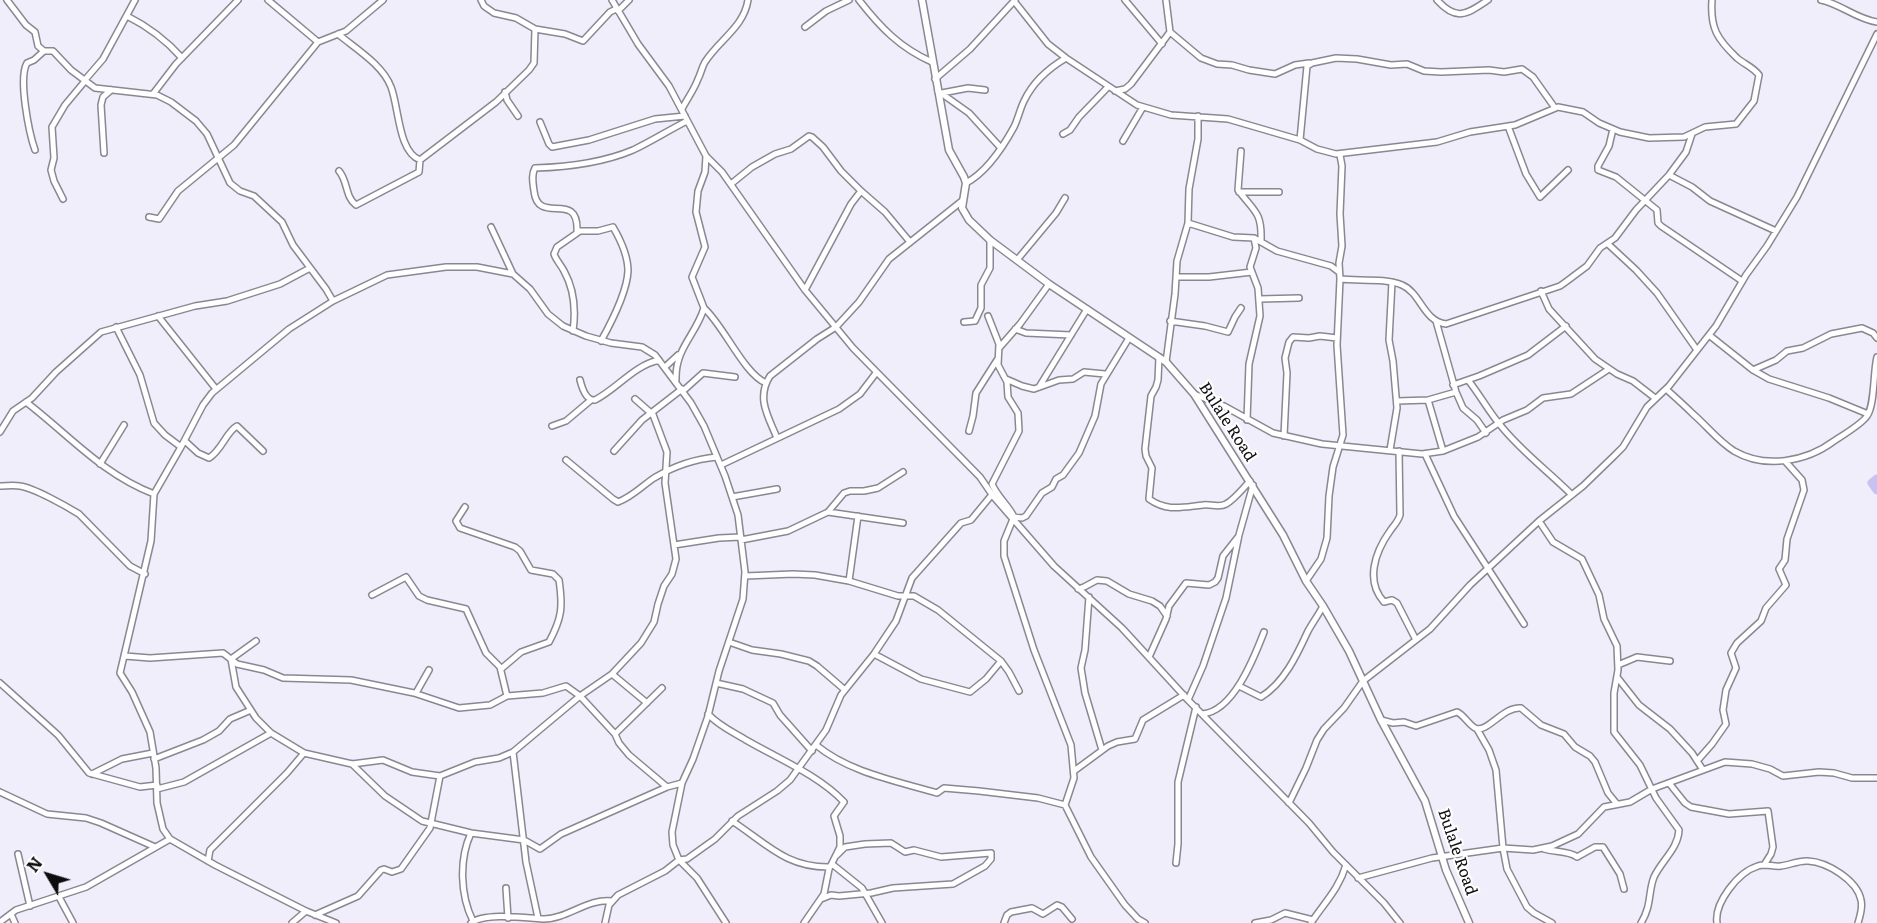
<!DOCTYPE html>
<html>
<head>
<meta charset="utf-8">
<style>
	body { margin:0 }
	#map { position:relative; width:1877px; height:923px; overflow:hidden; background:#efeefa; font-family:Literata,serif }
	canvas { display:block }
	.north { position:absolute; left:18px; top:845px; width:60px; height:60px; -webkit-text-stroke:4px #fdfdfd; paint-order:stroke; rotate:308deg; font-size:16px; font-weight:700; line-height:24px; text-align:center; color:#0d0d10 }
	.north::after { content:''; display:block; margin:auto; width:21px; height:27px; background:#0d0d10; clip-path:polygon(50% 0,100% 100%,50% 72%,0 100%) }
</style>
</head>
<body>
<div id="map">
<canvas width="1877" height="923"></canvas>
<div class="north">N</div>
</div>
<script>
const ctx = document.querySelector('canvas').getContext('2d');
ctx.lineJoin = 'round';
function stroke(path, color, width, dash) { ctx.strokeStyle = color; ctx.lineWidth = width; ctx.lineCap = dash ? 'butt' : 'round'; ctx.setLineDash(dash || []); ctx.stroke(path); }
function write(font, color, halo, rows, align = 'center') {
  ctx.font = font + ' Literata,serif'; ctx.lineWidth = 4.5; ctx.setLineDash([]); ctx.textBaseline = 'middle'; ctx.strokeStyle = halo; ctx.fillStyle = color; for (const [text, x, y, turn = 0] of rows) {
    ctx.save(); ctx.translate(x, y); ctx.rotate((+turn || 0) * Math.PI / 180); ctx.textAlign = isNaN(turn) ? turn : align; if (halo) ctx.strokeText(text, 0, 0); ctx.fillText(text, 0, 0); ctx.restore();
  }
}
const river = new Path2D(`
	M1877,479L1872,483L1877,490`);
const minor = new Path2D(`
	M7,0L26,25L35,32L38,46L44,51
	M268,0L318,42
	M481,0L484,6L494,13L516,18L535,29L565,34L583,41L610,12L616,9
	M612,0L638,44L669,86L706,156L722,172L805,290L853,348L980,477L993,496L1054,566L1122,628L1188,700L1309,823L1333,852L1384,903L1400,923
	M859,0C880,27 900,48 932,62
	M1125,0L1162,44
	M1166,0L1170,32L1201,58L1217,64L1232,65L1249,70L1275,74L1295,65L1309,63
	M1437,0C1457,22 1467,14 1488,0
	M1821,0C1841,4 1856,19 1877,22
	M1014,1L1048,44L1066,58L1137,105L1171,115L1228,119L1300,140L1317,149L1336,154L1437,142L1470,132L1515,125L1558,107L1583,112L1599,123L1620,132L1649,138L1684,137L1705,127L1736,124L1754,101L1759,75C1753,67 1744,64 1737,58C1717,39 1710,28 1712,0
	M618,11L629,0
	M127,16C149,27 166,40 182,58
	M805,27L826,11L849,0
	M338,34C356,49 383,65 391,87C399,107 398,152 420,160L496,102L529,70L534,63L535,29
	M935,79L970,49L1015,0
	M84,81L103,59L135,0
	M938,91L969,113L1000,147
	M1115,91L1125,89L1131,84L1170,32
	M505,92L507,100L518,116
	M942,93L968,88L985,90
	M153,94L176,64L238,0
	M682,109C687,99 694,90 698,79C701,73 702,67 705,62C719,40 744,27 748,0
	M540,122L549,144L552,147L589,140L655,119L685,116
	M1508,126L1526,174L1540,197L1568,170
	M1613,129L1609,146L1598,166V170L1616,177L1657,210L1658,223L1661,226L1742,281
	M1063,134L1070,130L1079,117L1108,87
	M1300,140L1307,66L1312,63L1336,58L1357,59L1391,65L1407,64L1424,71L1441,72L1489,70L1504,72L1522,69L1533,77L1555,108
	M1123,141L1143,107
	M35,150C29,133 18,78 27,63L34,60L44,51H53L71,70L95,88L157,95L171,102L196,121L207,134L230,183L240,191L254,196L282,222L293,245L326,289L333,301
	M1241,151L1238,190C1254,211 1262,212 1261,240
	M104,153L101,105L103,97L111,90
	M339,171C348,181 345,197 356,205L419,172L420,160
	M1669,175L1692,187L1710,201L1776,231
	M966,183C987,172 1003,147 1014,127C1018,119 1020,109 1024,101C1033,82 1049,68 1066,58
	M731,184L752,167L775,154L791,149L809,136L812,137L823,147L841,171L861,191L885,212L910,242
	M1239,192H1279
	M63,199L54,181L51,170L54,158L52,127L65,105L85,81
	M149,217L159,219L178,191L234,145L318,42L346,31L383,0
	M1188,223L1233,237L1254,238L1277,251L1331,266L1339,272
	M491,227L513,274
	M577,232C579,188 538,227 534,191C533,183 531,175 535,168C569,167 602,163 633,150C652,141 669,130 687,121
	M1608,244L1636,270L1657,293L1697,350
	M1017,260L1056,213L1065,198
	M1176,277H1209L1252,272
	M1340,279C1358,281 1386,278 1402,285C1421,293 1423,321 1446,324L1560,286L1567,281L1587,266L1600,248L1615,238L1636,210L1669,175L1686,152L1692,134
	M805,290L851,204L861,191
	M1541,291L1549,309L1595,359L1617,374L1633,381L1655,398
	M1260,299L1299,298
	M704,308C724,326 744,374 766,383
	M158,316L216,389
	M988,316L999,344L998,365L1007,382L1008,397L1018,413L1019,431L992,484C997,496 1007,504 1013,515
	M1170,321L1205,326L1228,332L1235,317L1241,308
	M1436,321L1456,392L1463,408L1477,420L1486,433
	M964,322L975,321L981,308V285L990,268V240
	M116,327L140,375L154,423L165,435L181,447
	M1015,329L1026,333L1071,335
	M573,331C576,310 574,289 564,271C561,265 556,260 554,254L557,247L580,231H598L613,227C620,239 628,257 628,271C627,292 611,323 601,341
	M1709,335L1753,370L1769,379L1829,398L1868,414
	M999,348L1020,324L1049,284
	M1159,357L1158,380L1156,387L1151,396L1145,449L1146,456L1152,468L1149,499C1167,512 1183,507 1203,505C1211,504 1219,508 1226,504C1235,499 1243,488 1250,481
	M1166,362L1175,294L1177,261L1188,223L1189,189L1198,139V116
	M665,367L678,355
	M1753,370L1776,360L1787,351L1803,348L1831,334L1862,328L1873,333L1877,338
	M1006,379L1022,386L1034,389L1059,380L1073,379L1084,372L1105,374
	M580,380C582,388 586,401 595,400C618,388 633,366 659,360
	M676,380C675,348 696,335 704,308L692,277L705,247L696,212L698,191L705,172L706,156
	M1468,380C1480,395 1489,412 1501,426C1522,452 1548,471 1572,495
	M1453,385L1479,376L1528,355L1566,326
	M1039,387L1087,309
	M1666,389C1675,397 1684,405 1693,414C1707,426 1718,441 1734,451C1765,469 1806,462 1834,441C1843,435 1862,424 1867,416C1875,405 1873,373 1877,357
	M683,391L703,373L735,377
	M1194,394L1224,406L1273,433L1322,444L1422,454L1443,451L1478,437L1503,420L1527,410L1543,398L1571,394L1609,369
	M635,399L651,413
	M1428,400L1443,451
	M1397,401L1428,400L1456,392
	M26,402C69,435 102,474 154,494
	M1247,420L1249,364L1260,316L1258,288L1250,267L1256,248L1254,238
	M552,426L566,421L591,400
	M969,431L973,416L976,393L997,360
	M0,432L13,411L32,398L56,372L101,332L195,306L227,301L280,284L310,268
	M1284,436L1287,373L1285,358L1289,342L1293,337L1309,338L1320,336L1337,338
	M777,438C768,416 756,398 770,376L817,339L836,327L859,302L889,259L962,201
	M185,441L198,453L209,458C222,450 226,432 237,426L263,451
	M1390,450L1397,408L1393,361L1389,340L1392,282
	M614,451L642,420L682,389
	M1399,451L1400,515C1398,522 1394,525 1390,531C1375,552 1365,581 1384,602L1392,600L1397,603L1416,640
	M1425,454L1454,516L1524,624
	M566,460L613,499L618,502C632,497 642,486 654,478C674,466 694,459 717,457
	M100,464L124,425
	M721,465L839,409L860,394L876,373
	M0,486C6,486 14,485 20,486C34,488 66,506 79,514L130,566L145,574
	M732,497L777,489
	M465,507L456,521L460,528L515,547L520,551L531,570L553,574L559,580C563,607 562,618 549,642L521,652L501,669
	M828,512L903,523
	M1014,517L1022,518L1026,516L1042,493L1052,487L1056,479L1063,475L1079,453L1095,416L1101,384L1129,338
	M1013,519L1004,541V556L1034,650L1071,745L1074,778L1065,805
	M1539,521L1553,542L1582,559L1599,595L1604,619L1617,646L1618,670L1614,693V732L1640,765L1656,798L1679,830C1678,849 1662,860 1654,877C1648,892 1652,905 1641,923
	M741,540L788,531L828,512L844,493L850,491H864L878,488L903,472
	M674,545L719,538L741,537
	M745,576L793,574L815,575L849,581L898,596H914L938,610L1001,661L1009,672L1019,691
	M849,581L858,516
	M1306,581L1321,559L1327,538L1329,496L1333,467L1343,435L1337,345L1340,279L1339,263L1342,246L1340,214L1342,166L1340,155
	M1078,589L1084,587L1097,580L1107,581L1129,594L1152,601L1160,606L1167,616
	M372,595L406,577L419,596L427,600L466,609L486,653L500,667L507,696
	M1089,597L1085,650L1081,668L1085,693L1102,750
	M256,641L231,659L236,687L256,718L271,733L304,753L352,764L383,760L412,772L440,776L475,762L499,758L513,752L580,696L612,674L641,643L654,622L658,604L664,586L672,574L676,559L665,483L667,452L652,412
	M729,642L752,650L781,654L809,661L817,666L845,690
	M874,654L921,679L970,692L986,679L1001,661
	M125,656L150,658L223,653L237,664L264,670L283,678L351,680L414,693L459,708L490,705L507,696L543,693L566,686L580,696L615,734L619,743L629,755L667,787
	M1149,657L1166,619L1169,606L1186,583L1209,585L1215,582L1218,578L1223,556L1238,537
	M1618,665L1637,657L1670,661
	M612,674L647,703
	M1617,677L1639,705L1670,729L1692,753L1703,770
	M0,683L58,735L89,773L140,787L157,785
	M716,683L743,689L773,703L780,715L812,751
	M1239,686L1261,697C1284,683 1297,655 1308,631C1313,622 1319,614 1323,606
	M416,693L429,670
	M1188,700L1203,666L1226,598L1239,535L1253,485
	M708,714C719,726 733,732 746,740C779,759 818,775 844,802L834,816L840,836V847L829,869L824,894L804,923
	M1202,714C1233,712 1254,658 1264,632
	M1381,720L1393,723L1404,722L1416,726L1457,712C1464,715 1468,724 1475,728C1487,734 1503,706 1521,708L1541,725L1564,734L1575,747L1590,756L1595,762L1608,793L1617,804
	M1477,729L1489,750L1496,770L1503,848L1507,869L1527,907L1534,913L1552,923
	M615,734L662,688
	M816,745C850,773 897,781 937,793L944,788L979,791L1038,798L1065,805L1091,857L1125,905L1138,919L1145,923
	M513,752L526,862L538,918
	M154,759L203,740L219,731L230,719L251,710
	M1697,761L1712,744L1726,724L1723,710L1726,690L1736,668L1731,653L1737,643L1761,621L1766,608L1786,585L1779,569L1785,560L1787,539L1804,490L1802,480L1785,461
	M352,764L385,796L422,821L471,833L524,840L540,849L561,834L667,787L682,783
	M1074,771L1108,746L1117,742L1135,739L1143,720L1184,695
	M92,774L122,759L153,753
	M1669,783L1685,803L1691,807L1729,814L1768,811L1773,847L1771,854L1764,865
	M157,789L184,782L271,733
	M0,792L47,814L86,818L101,823L155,847
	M1289,803L1306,768L1317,740L1324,729L1344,708L1363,681L1430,629L1470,585L1539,521L1583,486L1613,457L1623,447L1647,407L1669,386L1716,326L1746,275L1767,246L1797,197L1877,34
	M732,821C766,843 786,868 830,867
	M471,833C459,859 460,895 473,921
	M1544,849C1554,852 1570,851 1577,857L1595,847H1603L1620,874L1624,889
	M18,854L30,906
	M208,861L210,850L287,773L304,753
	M1176,863L1178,844V782L1196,707
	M832,864L862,888L882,923
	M1358,878L1432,858L1503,848L1533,850L1552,846L1578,834L1604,807L1630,802L1652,789L1725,762L1752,764L1770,769L1783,776L1819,772L1834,773L1852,778H1877
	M506,888L508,918
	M59,897L73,923
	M821,899L831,895L839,896L871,893L893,888L953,884L985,866L991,859V853L941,857L914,850L905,852L891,843L865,844L845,847L837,855
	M11,914L15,923
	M315,915L358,896L381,870L384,869L392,872L401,869L430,828L440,776
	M0,922L16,910L86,887L170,839
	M292,923L306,911
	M336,923L306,911L215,865L170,839L163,829L157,803L156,768L150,732L132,692L120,673L151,541L154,494L181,447L203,405L212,393L289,329L333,301L387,275L446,267H477L513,274L530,289L548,314L563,326L586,336L611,343L642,347L655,355L691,403L704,426L725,476L738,515L745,572L743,599L719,671L708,716L693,759L682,783L672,832L673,845L679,860L697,878L726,923
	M471,923C485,912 527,918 544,919C567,919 588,898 612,901
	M605,923L609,905L618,895L665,871L679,860L687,859L715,839L738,816L777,791L790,780L826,730L841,695L874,654L896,621L912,578L961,523L971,520L990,497
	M1004,923L1007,915L1011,912L1032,908L1043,914L1057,905L1062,907L1072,919
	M1255,923L1271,920L1285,913L1313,920
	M1311,923C1324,903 1339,889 1346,865
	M1717,923C1714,903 1738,872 1758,866C1765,863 1773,867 1781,866C1790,865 1799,860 1808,861C1827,862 1857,880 1861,900C1863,908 1860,916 1858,923`);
const tertiary = new Path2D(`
	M922,0L949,150L964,177L966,183L962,208L969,220L990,240L1049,284L1166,362L1194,394L1283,535L1306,581L1323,606L1349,651L1381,720L1425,801L1446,870L1469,923`);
const streetNames = [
	["Bulale Road",1227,422,57],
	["Bulale Road",1457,852,71]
];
stroke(river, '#c8c2f2', 9);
stroke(minor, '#898892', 8);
stroke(tertiary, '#898892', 9);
stroke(minor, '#fff', 5);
stroke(tertiary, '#fff', 6);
write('16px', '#0d0d10', '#fdfdfd', streetNames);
</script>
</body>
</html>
